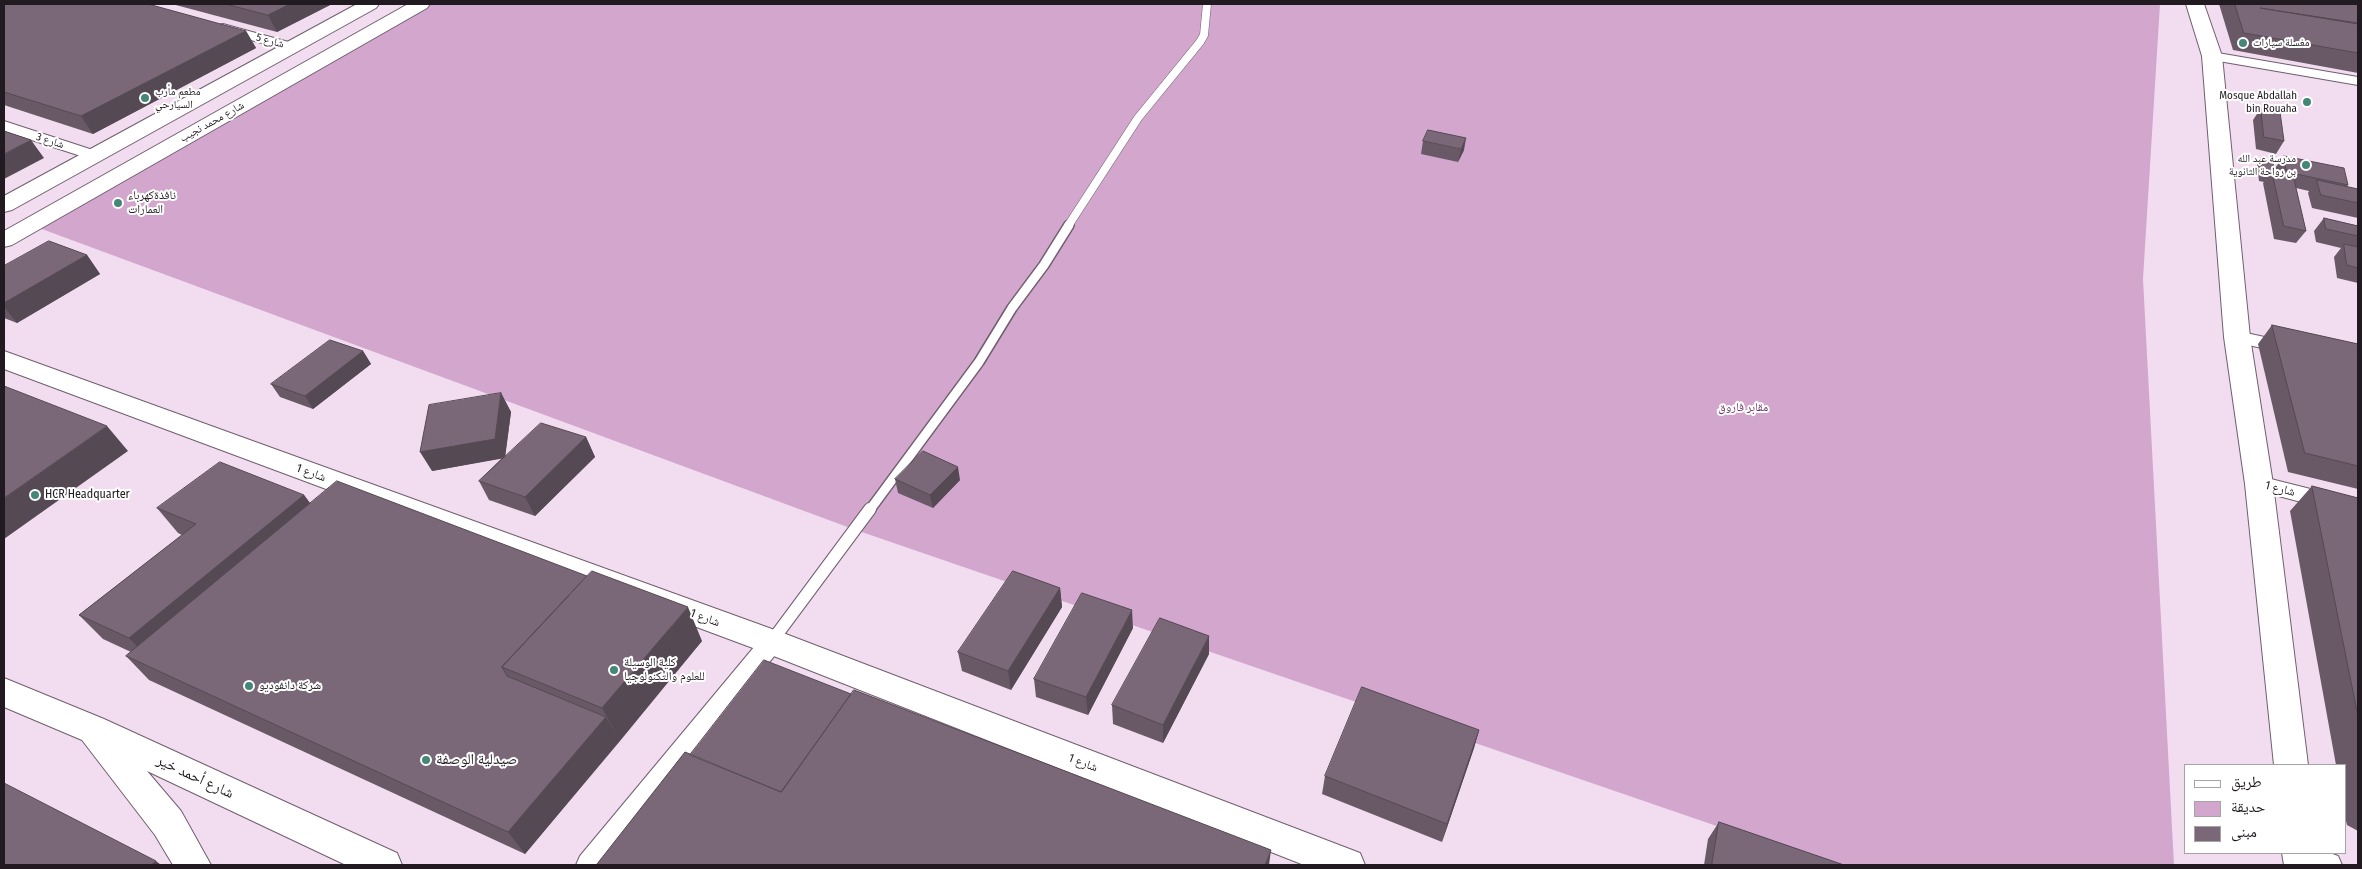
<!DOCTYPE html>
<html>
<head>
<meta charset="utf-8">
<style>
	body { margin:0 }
	#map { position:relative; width:2362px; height:869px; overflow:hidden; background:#f1ddef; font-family:"Fira Sans Condensed","Noto Naskh Arabic",sans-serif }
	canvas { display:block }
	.frame { position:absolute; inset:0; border:5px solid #211a20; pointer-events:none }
	.legend { position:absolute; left:2184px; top:764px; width:162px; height:90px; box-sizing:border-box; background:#fff; border:1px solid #a6a3a6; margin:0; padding:6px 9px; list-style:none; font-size:15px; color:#211a20 }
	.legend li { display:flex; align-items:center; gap:10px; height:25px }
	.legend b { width:25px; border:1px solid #a6a3a6 }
</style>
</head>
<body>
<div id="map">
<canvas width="2362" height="869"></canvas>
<div class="frame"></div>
<ul class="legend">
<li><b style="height:6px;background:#fff"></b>طريق</li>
<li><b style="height:14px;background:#d2a6cd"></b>حديقة</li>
<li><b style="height:14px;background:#7a6878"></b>مبنى</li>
</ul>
</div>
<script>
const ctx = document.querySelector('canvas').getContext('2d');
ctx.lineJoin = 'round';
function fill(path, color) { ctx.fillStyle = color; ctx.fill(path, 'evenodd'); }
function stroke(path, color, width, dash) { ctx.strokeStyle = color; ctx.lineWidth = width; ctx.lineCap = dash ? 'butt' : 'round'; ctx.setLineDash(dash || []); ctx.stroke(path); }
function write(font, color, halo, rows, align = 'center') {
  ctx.font = font + ' "Fira Sans Condensed","Noto Naskh Arabic",sans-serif'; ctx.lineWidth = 4; ctx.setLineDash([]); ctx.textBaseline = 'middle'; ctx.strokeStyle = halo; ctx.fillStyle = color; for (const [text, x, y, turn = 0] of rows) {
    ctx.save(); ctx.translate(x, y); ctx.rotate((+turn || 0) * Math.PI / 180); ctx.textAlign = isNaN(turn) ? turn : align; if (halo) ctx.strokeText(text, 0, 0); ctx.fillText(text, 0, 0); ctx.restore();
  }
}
const green = new Path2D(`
	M420,4H2160L2143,279L2174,865H1830L853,529L31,225Z`);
const laneFar2 = new Path2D(`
	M1068,226L1138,118L1200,42L1204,35L1207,4`);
const laneFar1 = new Path2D(`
	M869,511L979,362L1012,308L1044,265L1069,225`);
const lane = new Path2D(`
	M772,641L870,509`);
const street = new Path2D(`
	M223,24L296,44L298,47L291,51L218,31L216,28L218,25Z
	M2212,52L2358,77V85L2207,59L2205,56Z
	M4,121L102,153L104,156L102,159H90L4,131Z
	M2237,331L2292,343L2294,347L2292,351L2285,353L2230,341L2228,337L2230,333Z
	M2259,476L2358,501V517L2252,489L2249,484L2252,479Z
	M772,632L780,635L784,642L780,649L605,865H576L580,856L764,635Z
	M2289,853H2330L2338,856L2342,865H2293L2288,856Z`);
const secondary = new Path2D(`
	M357,4H379L376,8L12,210L4,212V196Z
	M408,4H430L427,8L12,245L4,247V231Z
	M2186,4H2204L2222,56L2250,337L2273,484L2308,765H2274L2245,484L2224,337L2202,56Z
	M4,351L783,633L1360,853L1365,865H1304L761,651L4,369Z
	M4,678L104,719L397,853L402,865H346L147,771L181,811L211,865H173L155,835L82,740L4,707Z
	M2282,853H2318L2320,865H2284Z`);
const wall = new Path2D(`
	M4,4L246,31L256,48L93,134L4,105Z
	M172,4H332L277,32Z
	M2219,4H2358V73L2233,50Z
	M2261,108L2284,141L2276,154L2256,149L2253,120Z
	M1423,141L1464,150L1458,162L1421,154Z
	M2284,156L2348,185L2347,187L2358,189V218L2312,208L2308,193L2309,191L2296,188L2306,231L2296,243L2274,239L2263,183L2264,182L2259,181L2257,164L2261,158L2274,171L2276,172L2275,168Z
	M2324,218L2358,226V283L2337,278L2334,257L2341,248L2316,242L2314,231Z
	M87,255L100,274L17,323L4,318V266Z
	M2272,325L2358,344V489L2288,472L2258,344Z
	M363,351L371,364L313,409L280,397L271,384Z
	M501,393L511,412L505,456L586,437L595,457L535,516L489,500L479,481L502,458L432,471Z
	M895,479L960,480L933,508L898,493Z
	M2312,486L2358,498V831L2347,825L2346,821V765H2336L2290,511Z
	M304,495L310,503L702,641L525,854L149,680L126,656L131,652L103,639L79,615L182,535L178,533L157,508Z
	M1060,588L1062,607L1011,690L962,671L958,652Z
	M1133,628L1088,715L1036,697L1034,679Z
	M1209,654L1163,743L1113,724L1112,705Z
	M1479,730L1474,748L1442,842L1322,794L1325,776Z
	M1719,822L1844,865H1704L1708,839Z`);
const shadedWall = new Path2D(`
	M290,4H332L277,32L268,15Z
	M246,31L256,48L93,134L81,116Z
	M1466,138L1464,150L1458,162L1461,149Z
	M31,140L44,158L4,179V154Z
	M87,255L100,274L17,323L4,307V303Z
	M363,351L371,364L313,409L305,396Z
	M501,393L511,412L505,458L432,471L420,452Z
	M107,426L128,451L4,539V498Z
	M586,437L595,457L535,516L525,497Z
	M958,467L960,480L933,508L930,495Z
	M304,495L322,520L152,662L129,638Z
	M1060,588L1062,607L1011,690L1008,671Z
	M688,607L702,641L620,741L602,708Z
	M1132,610L1133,628L1088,715L1086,697Z
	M1209,636V654L1163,743V725Z
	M606,717L620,741L525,854L508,832Z
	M1479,730L1474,748L1442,842L1447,824Z
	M1271,850L1269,865H1265Z
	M156,861L161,865H151Z`);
const building = new Path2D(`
	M4,4H148L246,31L81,116L4,92Z
	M226,4H290L268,15Z
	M2235,4H2358V23L2260,8L2358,24V53L2244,33Z
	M2261,108L2280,112L2284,141L2264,137Z
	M1428,130L1466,138L1461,149L1423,141Z
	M4,131L31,140L4,154Z
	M2284,156L2344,168L2348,185L2287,172Z
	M2261,158L2273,161L2274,171H2272L2268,176L2263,175Z
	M2272,171L2293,175L2306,231L2284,226Z
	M2317,180L2358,189V203L2321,195Z
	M2324,218L2358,226V236L2326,229Z
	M49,241L87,255L4,303V266Z
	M2344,244L2358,247V268L2347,265Z
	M2272,325L2358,344V466L2305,453Z
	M330,340L363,351L305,396L271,384Z
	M4,386L107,426L4,498Z
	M501,393L495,439L420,452L429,405Z
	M541,423L586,437L525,497L479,481Z
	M923,451L958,467L930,495L895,479Z
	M220,462L304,495L129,638L79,615L196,524L157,508Z
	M337,481L587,576L502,667L507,676L606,717L508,832L126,656Z
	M2312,486L2358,498V716Z
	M592,571L688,607L602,708L502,667Z
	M1013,571L1060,588L1008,671L958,652Z
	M1082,593L1132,610L1086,697L1034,679Z
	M1160,618L1209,636L1163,725L1112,705Z
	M764,660L851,694L781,792L690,755Z
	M1362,687L1479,730L1447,824L1325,776Z
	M854,690L1271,850L1265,865H600L597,864L685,752L781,792Z
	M4,783L156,861L151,865H4Z
	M1719,822L1844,865H1712Z`);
const markers = [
	[2243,43,5,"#448677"],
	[145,98,5,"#448677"],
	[2307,102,5,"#448677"],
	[2306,165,5,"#448677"],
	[118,203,5,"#448677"],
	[35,495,5,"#448677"],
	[614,670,5,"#448677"],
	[249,686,5,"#448677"],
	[426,760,5,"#448677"]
];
const farStreetnames = [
	["شارع 5",270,41,15],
	["شارع محمد نجيب",212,122,-29],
	["شارع 3",50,141,18]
];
const farPoinames = [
	["مغسلة سيارات",2253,43],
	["مطعم مأرب",155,92],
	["السيارحي",155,105],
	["Mosque Abdallah",2297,96,"right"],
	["bin Rouaha",2297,109,"right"],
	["مدرسة عبد الله",2296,159,"right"],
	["بن رواحة الثانوية",2296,172,"right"]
];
const poiNames = [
	["نافذةكهرباء",128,196],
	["العمارات",128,210],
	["HCR Headquarter",45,495],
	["كلية الوسيلة",624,663],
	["للعلوم والتكنولوجيا",624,677],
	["شركة دانفوديو",259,686]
];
const parkNames = [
	["مقابر فاروق",1743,408]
];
const streetNames = [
	["شارع 1",311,473,20],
	["شارع 1",2280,489,14],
	["شارع 1",705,618,20],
	["شارع 1",1083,763,21]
];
const nearPoinames = [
	["صيدلية الوصفة",436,760]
];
const nearStreetnames = [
	["شارع أحمد خير",195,777,25]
];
fill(green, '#d2a6cd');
stroke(laneFar2, '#705e6e', 9);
stroke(laneFar1, '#705e6e', 12);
stroke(lane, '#705e6e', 14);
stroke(street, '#705e6e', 2);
stroke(secondary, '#705e6e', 2);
stroke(laneFar2, '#fff', 8);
stroke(laneFar1, '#fff', 9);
stroke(lane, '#fff', 12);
fill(street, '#fff');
fill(secondary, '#fff');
fill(wall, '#695967');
fill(shadedWall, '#554954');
fill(building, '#7a6878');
stroke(building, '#554954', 1);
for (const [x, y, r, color] of markers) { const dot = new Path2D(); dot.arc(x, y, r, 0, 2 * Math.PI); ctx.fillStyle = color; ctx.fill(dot); stroke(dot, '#fff', 2); }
write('11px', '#211a20', '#fff', farStreetnames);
write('11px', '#211a20', '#fff', farPoinames, 'left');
write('12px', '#211a20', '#fff', poiNames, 'left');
write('12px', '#6e3469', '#fff', parkNames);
write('12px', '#211a20', '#fff', streetNames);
write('15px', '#211a20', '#fff', nearPoinames, 'left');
write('15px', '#211a20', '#fff', nearStreetnames);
</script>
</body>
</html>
